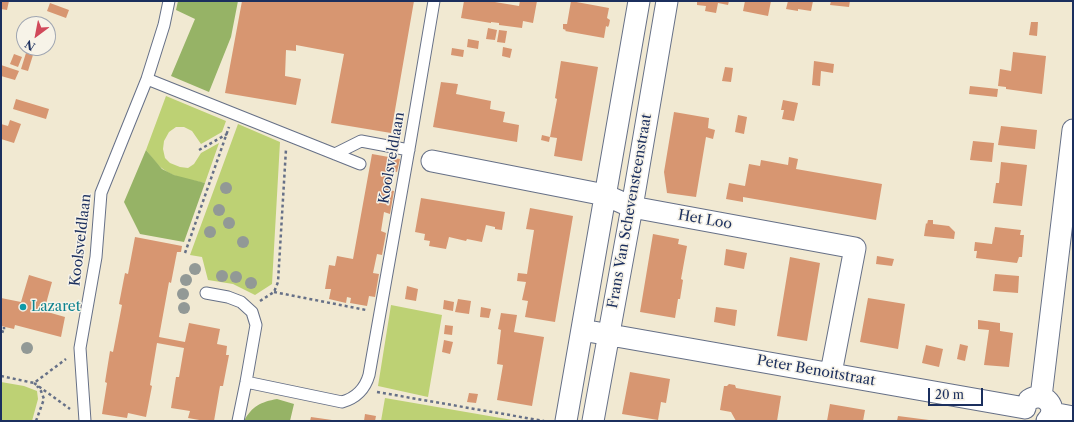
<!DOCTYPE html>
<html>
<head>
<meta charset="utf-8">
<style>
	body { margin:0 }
	#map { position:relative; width:1074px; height:422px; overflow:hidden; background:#f1e9d2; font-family:"Libre Caslon Text",serif }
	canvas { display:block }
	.frame { position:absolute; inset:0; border:2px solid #1b2f5e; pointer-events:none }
	.north { position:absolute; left:16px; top:16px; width:40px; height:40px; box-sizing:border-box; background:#f7f3e8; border:1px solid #9fa5b1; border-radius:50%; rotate:212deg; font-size:11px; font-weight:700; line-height:16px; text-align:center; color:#1b2f5e }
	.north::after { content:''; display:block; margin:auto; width:14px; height:18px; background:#d1495b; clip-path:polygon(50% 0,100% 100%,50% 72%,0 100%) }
	.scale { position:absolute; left:928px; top:388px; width:55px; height:18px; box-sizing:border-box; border:2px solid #1b2f5e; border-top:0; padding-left:5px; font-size:12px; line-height:14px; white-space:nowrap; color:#1b2f5e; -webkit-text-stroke:3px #f7f3e8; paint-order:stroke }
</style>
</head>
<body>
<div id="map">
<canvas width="1074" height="422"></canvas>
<div class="frame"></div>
<div class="north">N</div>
<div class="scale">20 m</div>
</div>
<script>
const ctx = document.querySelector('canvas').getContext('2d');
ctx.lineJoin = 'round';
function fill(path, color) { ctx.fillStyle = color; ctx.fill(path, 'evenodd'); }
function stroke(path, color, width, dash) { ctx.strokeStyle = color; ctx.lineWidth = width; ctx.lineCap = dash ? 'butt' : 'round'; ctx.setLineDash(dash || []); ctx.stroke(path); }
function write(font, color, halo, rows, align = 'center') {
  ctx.font = font + ' "Libre Caslon Text",serif'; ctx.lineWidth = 3; ctx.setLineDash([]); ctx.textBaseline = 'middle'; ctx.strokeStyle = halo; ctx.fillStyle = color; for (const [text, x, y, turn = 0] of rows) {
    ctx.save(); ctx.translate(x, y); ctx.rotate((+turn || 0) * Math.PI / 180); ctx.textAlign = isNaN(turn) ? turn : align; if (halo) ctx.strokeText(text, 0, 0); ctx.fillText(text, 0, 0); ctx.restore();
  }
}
const green = new Path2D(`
	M166,96L226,121L222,132L201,144L192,131L184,127H176L169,132L164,141L163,149L165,158L170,163L180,167L188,168L194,164L201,153L219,143L205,183C191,180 174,178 163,169C156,164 151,156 146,150Z
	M238,124L280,142L272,284L255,295L233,284L208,280L202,257L190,255Z
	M391,305L442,315L428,397L378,386Z
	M1,382L24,386L37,391L38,399L32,421H1Z
	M385,398L518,421H381Z`);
const forest = new Path2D(`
	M178,1H238L231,37L209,92L171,76L195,19L176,10Z
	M146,150L162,169L174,175L205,183L184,242L140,234L124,202Z
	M277,399L294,404L290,421H244C252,406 261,402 277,399Z`);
const building = new Path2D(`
	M1,1H9L7,10L1,9Z
	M242,1H414L391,133L331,123L344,54L296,45V51L286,50L285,76L301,79L296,105L225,93Z
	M464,1H495V2L519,6L520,1H537L533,23L523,21L522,28L499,25V23L491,22V23L461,18Z
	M571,1L609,8L607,18L610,20L609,25L608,27L606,26L604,38L565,31L566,30L563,29V24H567Z
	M697,1H729L728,5L718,3L716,13L705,11L706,6L697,5Z
	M745,1H771L768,16L743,11Z
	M788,1H813L811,11L798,9V11L786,9Z
	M831,1H850L849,7L830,5Z
	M50,3L69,10L66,18L47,11Z
	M1031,22H1038L1037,36L1029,35Z
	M488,28L497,30L495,40L486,39Z
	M499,30L507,31L505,43L497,42Z
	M468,39L479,41L478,49L467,47Z
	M503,47L512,49L510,58L502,56Z
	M452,48L464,50L463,57L451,55Z
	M1013,52L1046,56L1042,94L1006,89V87L998,86L1000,69L1011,71Z
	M26,53L33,55L28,71L21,69Z
	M14,54L22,57L18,67L10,64Z
	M561,61L598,67L582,161L554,156L557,138L550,137L557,99L555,98Z
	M814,61L834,64L833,73L821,71L820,86L812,85Z
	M1,65L19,71L15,80L1,76Z
	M725,67L733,68L731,82L722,81Z
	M441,82L458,84L456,94L491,101L490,109L505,112L503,122L519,125L517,142L433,127Z
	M970,86L998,89L997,97L969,94Z
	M16,99L49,109L46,119L13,109Z
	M783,100L798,103L794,121L782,119L784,110H781Z
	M674,112L709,118L708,128L715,130L713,139L706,137L696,197L667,193L664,172Z
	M738,115L747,117L744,134L735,132Z
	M10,120L21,124L14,143L1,139V124L8,126Z
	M1001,126L1037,130L1035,149L998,145Z
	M542,135L550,137L549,142L541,140Z
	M973,141L994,143L992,162L970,160Z
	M372,154L400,159L397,172L392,171L389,190L394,191L390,214L384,212L381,231L386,233L382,255L377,254L373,273L379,274L375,297L369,296L367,306L350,303L351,298L347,297L346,303L329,299L331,289H325L329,265L335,266L337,256L353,259Z
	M789,157L798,159L796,169L882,184L876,220L743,197V202L726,199L729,183L745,186L749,164L760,166L761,160L788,165Z
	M1001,162L1027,165L1022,206L993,203L996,183H999Z
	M421,198L505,212L502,230L495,229V227L486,225L482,242L467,239L466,241L449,237L446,249L429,246L430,241L424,240L425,234L415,232Z
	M530,208L573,216L555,322L525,317L528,301L522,300L526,282L517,281L518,273L527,274L534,230L526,229Z
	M928,220H933V224L949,226L955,232L954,239L924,236L926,223L927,224Z
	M995,227L1021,230L1020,235H1024L1022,257H1019L1017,263L976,258L977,251H974L975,242L992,244Z
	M653,234L679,239L678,244L687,246L681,279L683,280L680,299H678L675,318L640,312Z
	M135,237L182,246L181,252H177L171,283L169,282L159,337L185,342L189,323L220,329L217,344L227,346L226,355H229L223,386H220L214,421H205L188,418L190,411L171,408L176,377H179L184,348L157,343L150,385L152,386L146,417L128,413L127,418L102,414L107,383L105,382L110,351L113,352L122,305L119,304L125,273L128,274Z
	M726,249L747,253L744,269L724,265Z
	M877,256L894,259L892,266L876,264Z
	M790,257L820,263L807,341L777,336Z
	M995,274L1019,276L1018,293L993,291Z
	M29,275L52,282L44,311L65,317L61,337L15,325L14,329L1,326V298L21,302Z
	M407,286L418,289L416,301L405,299Z
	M868,298L905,304L898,349L860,342Z
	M458,299L471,301L469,314L455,312Z
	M444,300L454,302L453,311L443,309Z
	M481,307L491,309L489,318L480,317Z
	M716,307L737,310L735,326L714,322Z
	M501,313L517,315L514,332L544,337L532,406L497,400L503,365L497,364L501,330L498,329Z
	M978,320L1000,323V331L1013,333L1009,367L984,365L989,330L978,329Z
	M445,325L453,326L452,335L444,334Z
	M444,340L453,342L450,354L442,352Z
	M960,344L968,346L965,361L957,359Z
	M926,345L943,349L939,367L922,363Z
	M630,372L670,379L666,403L661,402L658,420L622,414Z
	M729,384L735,385L736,388L781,396L777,421H736L731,412L720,410L724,386H727Z
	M469,393L478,394L476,403L467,402Z
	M830,404L865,410L863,421H827Z
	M365,414L376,416L375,421H364Z
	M898,416L929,420V421H897Z
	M311,417L332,420V421H310Z`);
const path = new Path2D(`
	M199,150L227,134
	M185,253L229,127
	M274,292L366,310
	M260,301L274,292L278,282L286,149
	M1,331L4,332V327
	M1,376L34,383L66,359
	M34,383L70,409
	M377,392L544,421
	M36,421L44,399L41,391L37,386`);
const lane = new Path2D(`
	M147,79L360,164
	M335,154L361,141L409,150
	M206,293L228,297L241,302L252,312L256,325L246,382L238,421
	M246,382L342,402C356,398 365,389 369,375L410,143L434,1
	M85,421L80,348L96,257L101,193L147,79L164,25L169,1`);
const street = new Path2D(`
	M432,161L605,195L632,207L855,248L831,373
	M582,330L1025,408
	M1041,397L1073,130
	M1029,400C1044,390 1060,408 1047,421
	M1052,413L1073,417
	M566,421L639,1
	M593,421L632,207L667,1`);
const trees = [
	[226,188],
	[219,210],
	[229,223],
	[210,232],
	[243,242],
	[195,269],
	[222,276],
	[236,277],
	[186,280],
	[251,283],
	[183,294],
	[184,308],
	[27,348]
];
const markers = [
	[23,307,4,"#0f9aa8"]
];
const streetNames = [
	["Koolsveldlaan",392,158,-80],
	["Frans Van Schevensteenstraat",630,211,-80],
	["Het Loo",705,220,10],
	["Koolsveldlaan",81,240,-83],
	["Peter Benoitstraat",816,371,10]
];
const cultureNames = [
	["Lazaret",31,307]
];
fill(green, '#bdd174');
fill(forest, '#96b366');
fill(building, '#d79671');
stroke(lane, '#667087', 13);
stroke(street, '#667087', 23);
stroke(path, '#667087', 2.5, [3, 3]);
stroke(lane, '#fff', 11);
stroke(street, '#fff', 21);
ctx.fillStyle = '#929996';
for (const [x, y] of trees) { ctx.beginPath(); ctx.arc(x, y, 6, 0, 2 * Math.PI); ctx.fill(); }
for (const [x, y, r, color] of markers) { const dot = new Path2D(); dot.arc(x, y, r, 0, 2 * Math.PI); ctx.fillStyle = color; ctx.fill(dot); stroke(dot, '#f7f3e8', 1.5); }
write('14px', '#1b2f5e', '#f7f3e8', streetNames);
write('14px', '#0d838f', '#f7f3e8', cultureNames, 'left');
</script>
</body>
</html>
